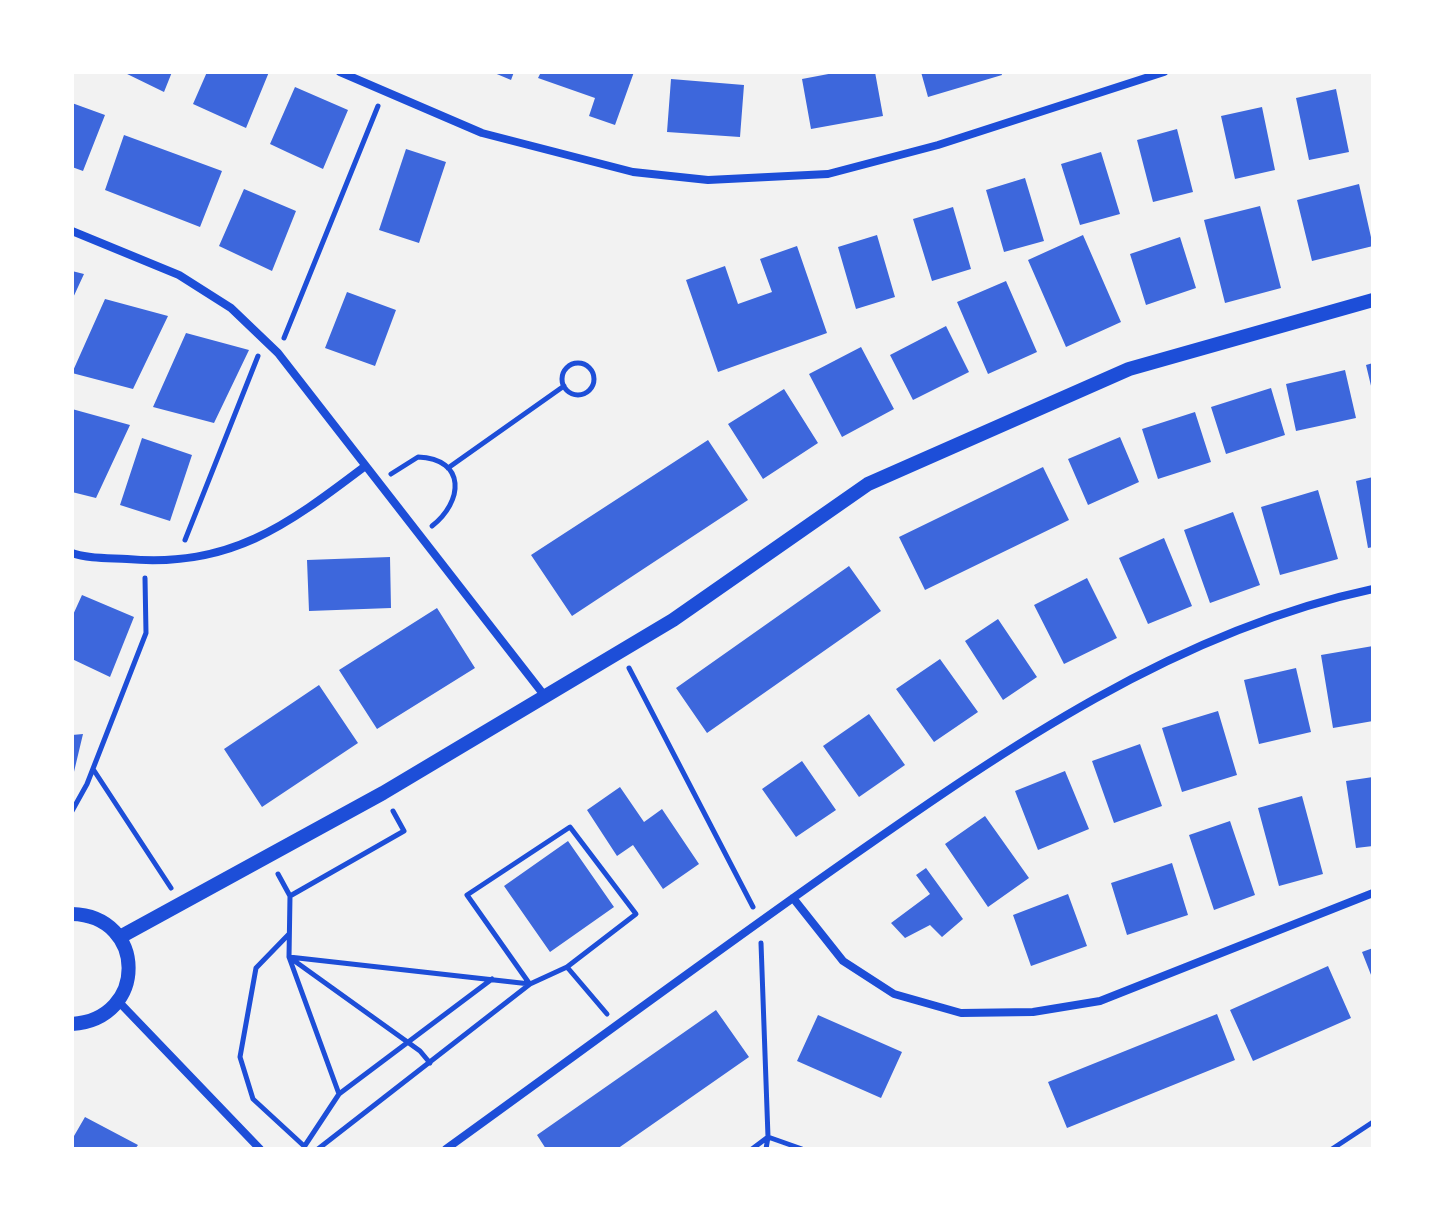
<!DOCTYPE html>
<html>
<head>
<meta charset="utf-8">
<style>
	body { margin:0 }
	#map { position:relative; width:1445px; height:1221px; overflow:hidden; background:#f2f2f2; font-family:Cabin,sans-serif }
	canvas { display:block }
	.frame { position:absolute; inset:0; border:74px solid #fff; pointer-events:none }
</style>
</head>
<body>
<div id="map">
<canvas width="1445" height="1221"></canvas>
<div class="frame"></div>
</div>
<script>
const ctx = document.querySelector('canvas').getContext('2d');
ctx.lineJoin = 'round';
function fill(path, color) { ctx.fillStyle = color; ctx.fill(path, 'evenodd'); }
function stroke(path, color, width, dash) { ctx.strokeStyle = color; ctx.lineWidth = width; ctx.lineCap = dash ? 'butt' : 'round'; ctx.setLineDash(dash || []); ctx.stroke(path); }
const building = new Path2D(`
	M123,72H172L164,92Z
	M207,72H269L246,128L193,104Z
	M492,72H514L511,80Z
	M541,72H634L615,125L589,116L595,98L538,78Z
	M839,72H875L883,116L811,129L802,79Z
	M921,72H1001L1002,75L928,97Z
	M671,79L744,85L740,137L667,132Z
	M295,87L348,110L323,169L270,144Z
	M1336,89L1349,152L1309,160L1296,98Z
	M72,103L105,115L83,171L72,167Z
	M1262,107L1275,170L1235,179L1221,116Z
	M1177,129L1193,192L1153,202L1137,140Z
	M124,135L222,171L200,227L105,190Z
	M406,149L446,162L419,243L379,230Z
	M1101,152L1120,214L1080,225L1061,164Z
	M1025,178L1044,241L1004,252L986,190Z
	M1359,184L1373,246L1312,261L1297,200Z
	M244,189L296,211L272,271L219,246Z
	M1260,206L1281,288L1225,303L1204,220Z
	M953,207L971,269L932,281L913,219Z
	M877,235L895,297L856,309L838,247Z
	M1083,235L1121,322L1066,347L1028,260Z
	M1180,237L1196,288L1146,305L1130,254Z
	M797,246L827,333L718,372L686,280L725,266L738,304L772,292L760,259Z
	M72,271L84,274L72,300Z
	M1006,281L1037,352L988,374L957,302Z
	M347,292L396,310L375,366L325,348Z
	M105,299L168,316L133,389L72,373Z
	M946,326L969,372L913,400L890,355Z
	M186,333L249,350L214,423L153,407Z
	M861,347L894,409L842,437L809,374Z
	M1373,363V390H1372L1366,365Z
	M1345,370L1356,418L1296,431L1286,384Z
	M1271,388L1285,435L1226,454L1211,407Z
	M784,389L818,443L763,479L728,424Z
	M72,409L130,425L96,498L72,492Z
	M1195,412L1211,462L1158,479L1142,429Z
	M1120,437L1139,482L1088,505L1068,459Z
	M142,438L192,455L170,521L120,505Z
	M708,440L748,500L572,616L531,555Z
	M1043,467L1069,520L925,590L899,537Z
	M1373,477V547L1368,548L1356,481Z
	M1318,490L1338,559L1280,575L1261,507Z
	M1233,512L1260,585L1210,603L1184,530Z
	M1164,538L1192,606L1148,624L1119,558Z
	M390,557L391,608L309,611L307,560Z
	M849,566L881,611L707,733L676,688Z
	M1087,578L1117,638L1064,664L1034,605Z
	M82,595L134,617L110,677L72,659V617Z
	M437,608L475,668L377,729L339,670Z
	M998,619L1037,677L1003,700L965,641Z
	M1373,646V721L1333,728L1321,655Z
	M940,659L978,712L934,742L896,689Z
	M1296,668L1311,732L1259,744L1244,680Z
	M319,685L358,743L262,807L224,749Z
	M1218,711L1237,775L1182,792L1162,728Z
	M869,714L905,765L859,797L823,746Z
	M83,734L73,776H72V735Z
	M1140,744L1162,806L1114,823L1092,761Z
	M802,761L836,810L796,837L762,789Z
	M1065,771L1089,829L1038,850L1015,791Z
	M1373,777V846L1356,848L1346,781Z
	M620,787L644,822L662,809L699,864L663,889L633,845L617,856L587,810Z
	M1302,796L1323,874L1279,886L1258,808Z
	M985,816L1029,878L988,907L945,844Z
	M1230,821L1255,895L1214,910L1189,835Z
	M568,841L614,907L550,952L504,886Z
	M1172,863L1188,915L1127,935L1111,883Z
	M926,868L963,919L942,937L930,925L905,938L891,923L930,894L916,875Z
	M1068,894L1087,946L1031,966L1013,915Z
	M1373,948V980L1362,952Z
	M1328,966L1351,1018L1253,1061L1230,1010Z
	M716,1010L749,1057L617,1149H546L537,1135Z
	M1217,1014L1235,1060L1067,1128L1048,1082Z
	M818,1015L902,1052L881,1098L797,1061Z
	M85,1117L138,1145L135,1149H72V1135L74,1136Z`);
const path = new Path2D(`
	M284,338L378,106
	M562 379a16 16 0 1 1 32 0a16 16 0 1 1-32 0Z
	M448,468L564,386
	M391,474L418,457C467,459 463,502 432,526
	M185,540L258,356
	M629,668L753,907
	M93,769L171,888
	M72,811L87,784L146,633L145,578
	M393,811L404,831L290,896L289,957L420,1051L430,1063
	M278,874L290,896
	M289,934L256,968L240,1057L253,1099L304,1146
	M761,943L768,1137L802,1149
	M492,979L339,1094L289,957L530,984
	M529,983L467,895L570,827L636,914L567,967
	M304,1147L339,1094
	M318,1149L530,984L567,967L607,1014
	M752,1149L768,1137L766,1149
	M1332,1149L1373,1122`);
const minor = new Path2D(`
	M340,72L482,133L633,172L708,180L828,174L938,145L1164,72
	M72,231L179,275L231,308L278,353L544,695
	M72,553C88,559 109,558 127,559C230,568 286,526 364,467
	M793,898L843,961L894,994L961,1013L1033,1012L1100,1001L1373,893
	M118,1001L260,1149
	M446,1149C579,1053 710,956 844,862C1007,748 1175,631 1373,589`);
const tertiary = new Path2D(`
	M72,914C147,916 148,1019 72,1024
	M120,937L383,793L673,620L868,484L1129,369L1373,300`);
fill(building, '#3d67dc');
stroke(path, '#1d4ed8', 5);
stroke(minor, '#1d4ed8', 8);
stroke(tertiary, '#1d4ed8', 14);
</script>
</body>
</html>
